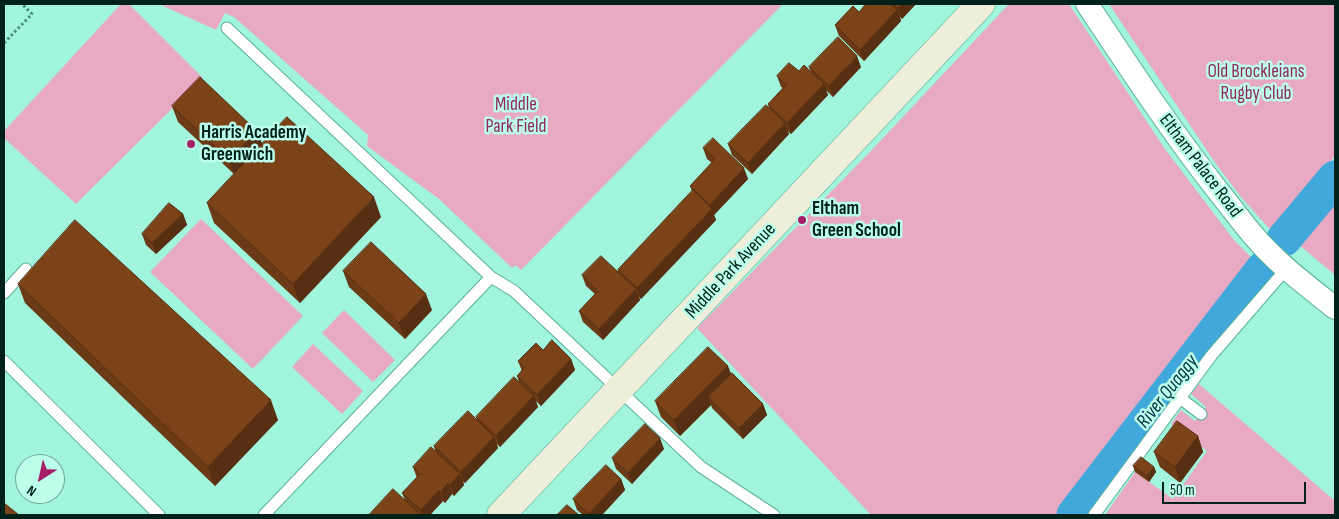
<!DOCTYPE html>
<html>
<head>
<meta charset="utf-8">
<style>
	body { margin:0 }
	#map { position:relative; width:1339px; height:519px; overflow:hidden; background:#a0f5dc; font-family:"Sofia Sans Condensed",sans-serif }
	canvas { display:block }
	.frame { position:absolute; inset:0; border:5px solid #002119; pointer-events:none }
	.north { position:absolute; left:15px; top:454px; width:50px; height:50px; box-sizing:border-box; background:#bcffea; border:1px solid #71a696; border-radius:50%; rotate:215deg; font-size:14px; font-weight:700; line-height:20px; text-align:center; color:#002119 }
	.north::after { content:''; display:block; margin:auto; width:18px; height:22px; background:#a61f68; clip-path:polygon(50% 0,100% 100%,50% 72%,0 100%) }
	.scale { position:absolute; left:1162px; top:482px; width:144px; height:22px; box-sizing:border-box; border:2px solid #002119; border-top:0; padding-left:6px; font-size:15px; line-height:18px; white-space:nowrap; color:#002119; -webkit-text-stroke:4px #bcffea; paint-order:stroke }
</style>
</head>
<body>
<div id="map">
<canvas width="1339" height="519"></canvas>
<div class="frame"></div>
<div class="north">N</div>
<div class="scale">50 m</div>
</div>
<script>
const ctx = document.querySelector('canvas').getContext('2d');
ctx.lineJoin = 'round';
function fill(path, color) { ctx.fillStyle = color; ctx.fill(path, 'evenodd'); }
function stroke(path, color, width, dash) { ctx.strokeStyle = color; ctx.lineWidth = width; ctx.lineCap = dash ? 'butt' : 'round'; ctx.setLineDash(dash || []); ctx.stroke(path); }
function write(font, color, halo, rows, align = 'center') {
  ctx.font = font + ' "Sofia Sans Condensed",sans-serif'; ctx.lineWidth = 5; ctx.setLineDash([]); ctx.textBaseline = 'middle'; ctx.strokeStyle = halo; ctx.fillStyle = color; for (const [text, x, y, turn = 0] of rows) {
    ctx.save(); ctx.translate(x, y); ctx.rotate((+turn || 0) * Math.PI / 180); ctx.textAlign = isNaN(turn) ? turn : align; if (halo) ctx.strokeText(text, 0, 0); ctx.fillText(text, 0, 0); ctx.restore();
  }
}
const green = new Path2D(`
	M121,4H129L203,78L76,204L4,138V131Z
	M159,4H783L521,270L515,265L512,268L439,199L367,146L368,135L234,17L225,13L216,30Z
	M1009,4H1069L1165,149L1234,240L1260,266L1068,515H871L697,328L868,154Z
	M1109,4H1335V156L1275,235L1241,197L1216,164Z
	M1335,204V275L1299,245Z
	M201,219L303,316L253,369L150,272Z
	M344,310L395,360L373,382L322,333Z
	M313,344L363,391L342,414L292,367Z
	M1199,384L1335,501V515H1105L1135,472L1173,499L1207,451L1171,424L1181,410L1195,421L1206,407L1191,394Z`);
const river = new Path2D(`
	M1284,239L1335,178
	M1074,515L1263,269`);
const path = new Path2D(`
	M4,43L32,14L22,4`);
const lane = new Path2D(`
	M227,28L491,277L514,291L701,467L774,515
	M4,293L26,269
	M4,361L159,515
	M1180,398L1201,414
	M264,515L491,277
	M1094,515L1211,356L1287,268`);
const street = new Path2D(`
	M1087,4C1129,67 1171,131 1218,191C1232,208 1245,227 1261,244C1283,268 1310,288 1335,308`);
const secondary = new Path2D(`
	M501,515L981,4`);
const wall = new Path2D(`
	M866,4H916L902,19L900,17L901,21L864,61L839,36L835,25L859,12Z
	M809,67H861L833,97L826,90L828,95L791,134L788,131L789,134L752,174L732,155L728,144L769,108L768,104L783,88L781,87L777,76L799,71L811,72Z
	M172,106L257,131L262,144L381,217L300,303L214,223L207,203L234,174L178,122Z
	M703,148L748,179L714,215L716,220L641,299L639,297L640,300L603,340L583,322L579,311L595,294L586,286L582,275L618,272V270L692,191L690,186L712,163L707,159Z
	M183,214L187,225L156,254L146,245L142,234Z
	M343,271L432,310L405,339L349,287Z
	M18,284L278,420L215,486L25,303Z
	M543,350L571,359L575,370L541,406L536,401L538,407L500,447L497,444L498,448L465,483L463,482L464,485L454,496L452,494L445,503L443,501L430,515H369L405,500L402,493L417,478L413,467L435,451L434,446L477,420L476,417L519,382L517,376L522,371L518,361Z
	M731,374L763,404L767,415L743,439L712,408L711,405L680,436L661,417L655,401Z
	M1198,436L1203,452L1180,483L1160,467L1154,452Z
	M664,449L632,484L616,469L612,458Z
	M1133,466L1154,467L1156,472L1149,482L1135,472Z
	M621,479L625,490L602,515H583L577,510L573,499Z`);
const shadedWall = new Path2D(`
	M902,4H916L902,19L898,8Z
	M897,10L901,21L864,61L860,50Z
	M857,56L861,67L833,97L829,86Z
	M824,84L828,95L791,134L787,123Z
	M785,123L789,134L752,174L748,163Z
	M257,131L263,146L235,176L229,160Z
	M744,168L748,179L714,215L716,220L641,299L637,288L711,210L710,205Z
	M374,197L381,217L300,303L293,284Z
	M183,214L187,225L156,254L152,243Z
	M636,289L640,300L603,340L599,329Z
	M426,294L432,310L405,339L399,323Z
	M571,359L575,370L541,406L537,395Z
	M728,366L734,381L708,397L711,405L680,436L674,420Z
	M534,396L538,407L500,447L496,436Z
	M271,400L278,420L215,486L208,467Z
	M763,404L767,415L743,439L739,428Z
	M1198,436L1203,452L1180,483L1175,467Z
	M494,437L498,448L465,483L461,472Z
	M660,438L664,449L632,484L628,473Z
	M1154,467L1156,472L1149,482L1147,476Z
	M460,474L464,485L454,496L450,485Z
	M621,479L625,490L602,515H589V514Z
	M448,483L452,494L445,503L441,492Z
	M439,490L443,501L430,515H423L421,510Z`);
const building = new Path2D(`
	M866,4H890L897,10L860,50L835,25L853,6L859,12Z
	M893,4H902L898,8Z
	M838,37L857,56L829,86L809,67Z
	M789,63L799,71L804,65L824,84L787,123L768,104L786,85L777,76Z
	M200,77L257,131L229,160L172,106Z
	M766,105L785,123L748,163L728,144Z
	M287,117L374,197L293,284L207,203Z
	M713,138L744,168L710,205L690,186L715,159L703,148Z
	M693,190L712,209L637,288L618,270Z
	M169,203L183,214L152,243L142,234Z
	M75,220L271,400L208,467L18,284Z
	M371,242L426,294L399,323L343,271Z
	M601,256L636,289L599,329L579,311L598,291L582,275Z
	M552,340L571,359L537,395L517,376L524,368L518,361L536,343L543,350Z
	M708,347L728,366L674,420L655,401Z
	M732,373L763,404L739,428L708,397Z
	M514,377L534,396L496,436L476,417Z
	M468,411L494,437L461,472L434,446Z
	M1177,421L1198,436L1175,467L1154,452Z
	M645,424L660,438L628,473L612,458Z
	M431,447L460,474L450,485L448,483L441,492L439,490L421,510L402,493L420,474L413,467Z
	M1141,457L1154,467L1147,476L1133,466Z
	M606,465L621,479L589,514L573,499Z
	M393,489L420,514L419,515H369Z
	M4,503L19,515H4Z
	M567,505L579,515H557Z`);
const markers = [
	[191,144,5,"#a61f68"],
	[802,220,5,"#a61f68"]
];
const parkNames = [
	["Old Brockleians",1256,72],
	["Rugby Club",1256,94],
	["Middle",516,105],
	["Park Field",516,127]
];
const poiNames = [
	["Harris Academy",201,133],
	["Greenwich",201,155],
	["Eltham",812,209],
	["Green School",812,231]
];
const streetNames = [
	["Eltham Palace Road",1200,166,53],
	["Middle Park Avenue",731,271,-47]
];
const waterNames = [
	["River Quaggy",1168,392,-52]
];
fill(green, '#e8aac2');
stroke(river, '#41a8db', 35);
stroke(lane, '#5bb099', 13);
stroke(street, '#5bb099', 24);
stroke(secondary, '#5bb099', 29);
stroke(path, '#518c7c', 3, [2.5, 2.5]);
stroke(lane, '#fff', 11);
stroke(street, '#fff', 22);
stroke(secondary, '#edefda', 28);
fill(wall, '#6b3a16');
fill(shadedWall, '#572f12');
fill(building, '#7c4319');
stroke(building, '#572f12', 1);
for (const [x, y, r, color] of markers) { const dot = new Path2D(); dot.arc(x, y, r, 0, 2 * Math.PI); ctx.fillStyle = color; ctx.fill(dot); stroke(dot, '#bcffea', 2); }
write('19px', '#90275d', '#bcffea', parkNames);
write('bold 19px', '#002119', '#bcffea', poiNames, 'left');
write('19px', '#002119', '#bcffea', streetNames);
write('italic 20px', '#023145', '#bcffea', waterNames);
</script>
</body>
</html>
